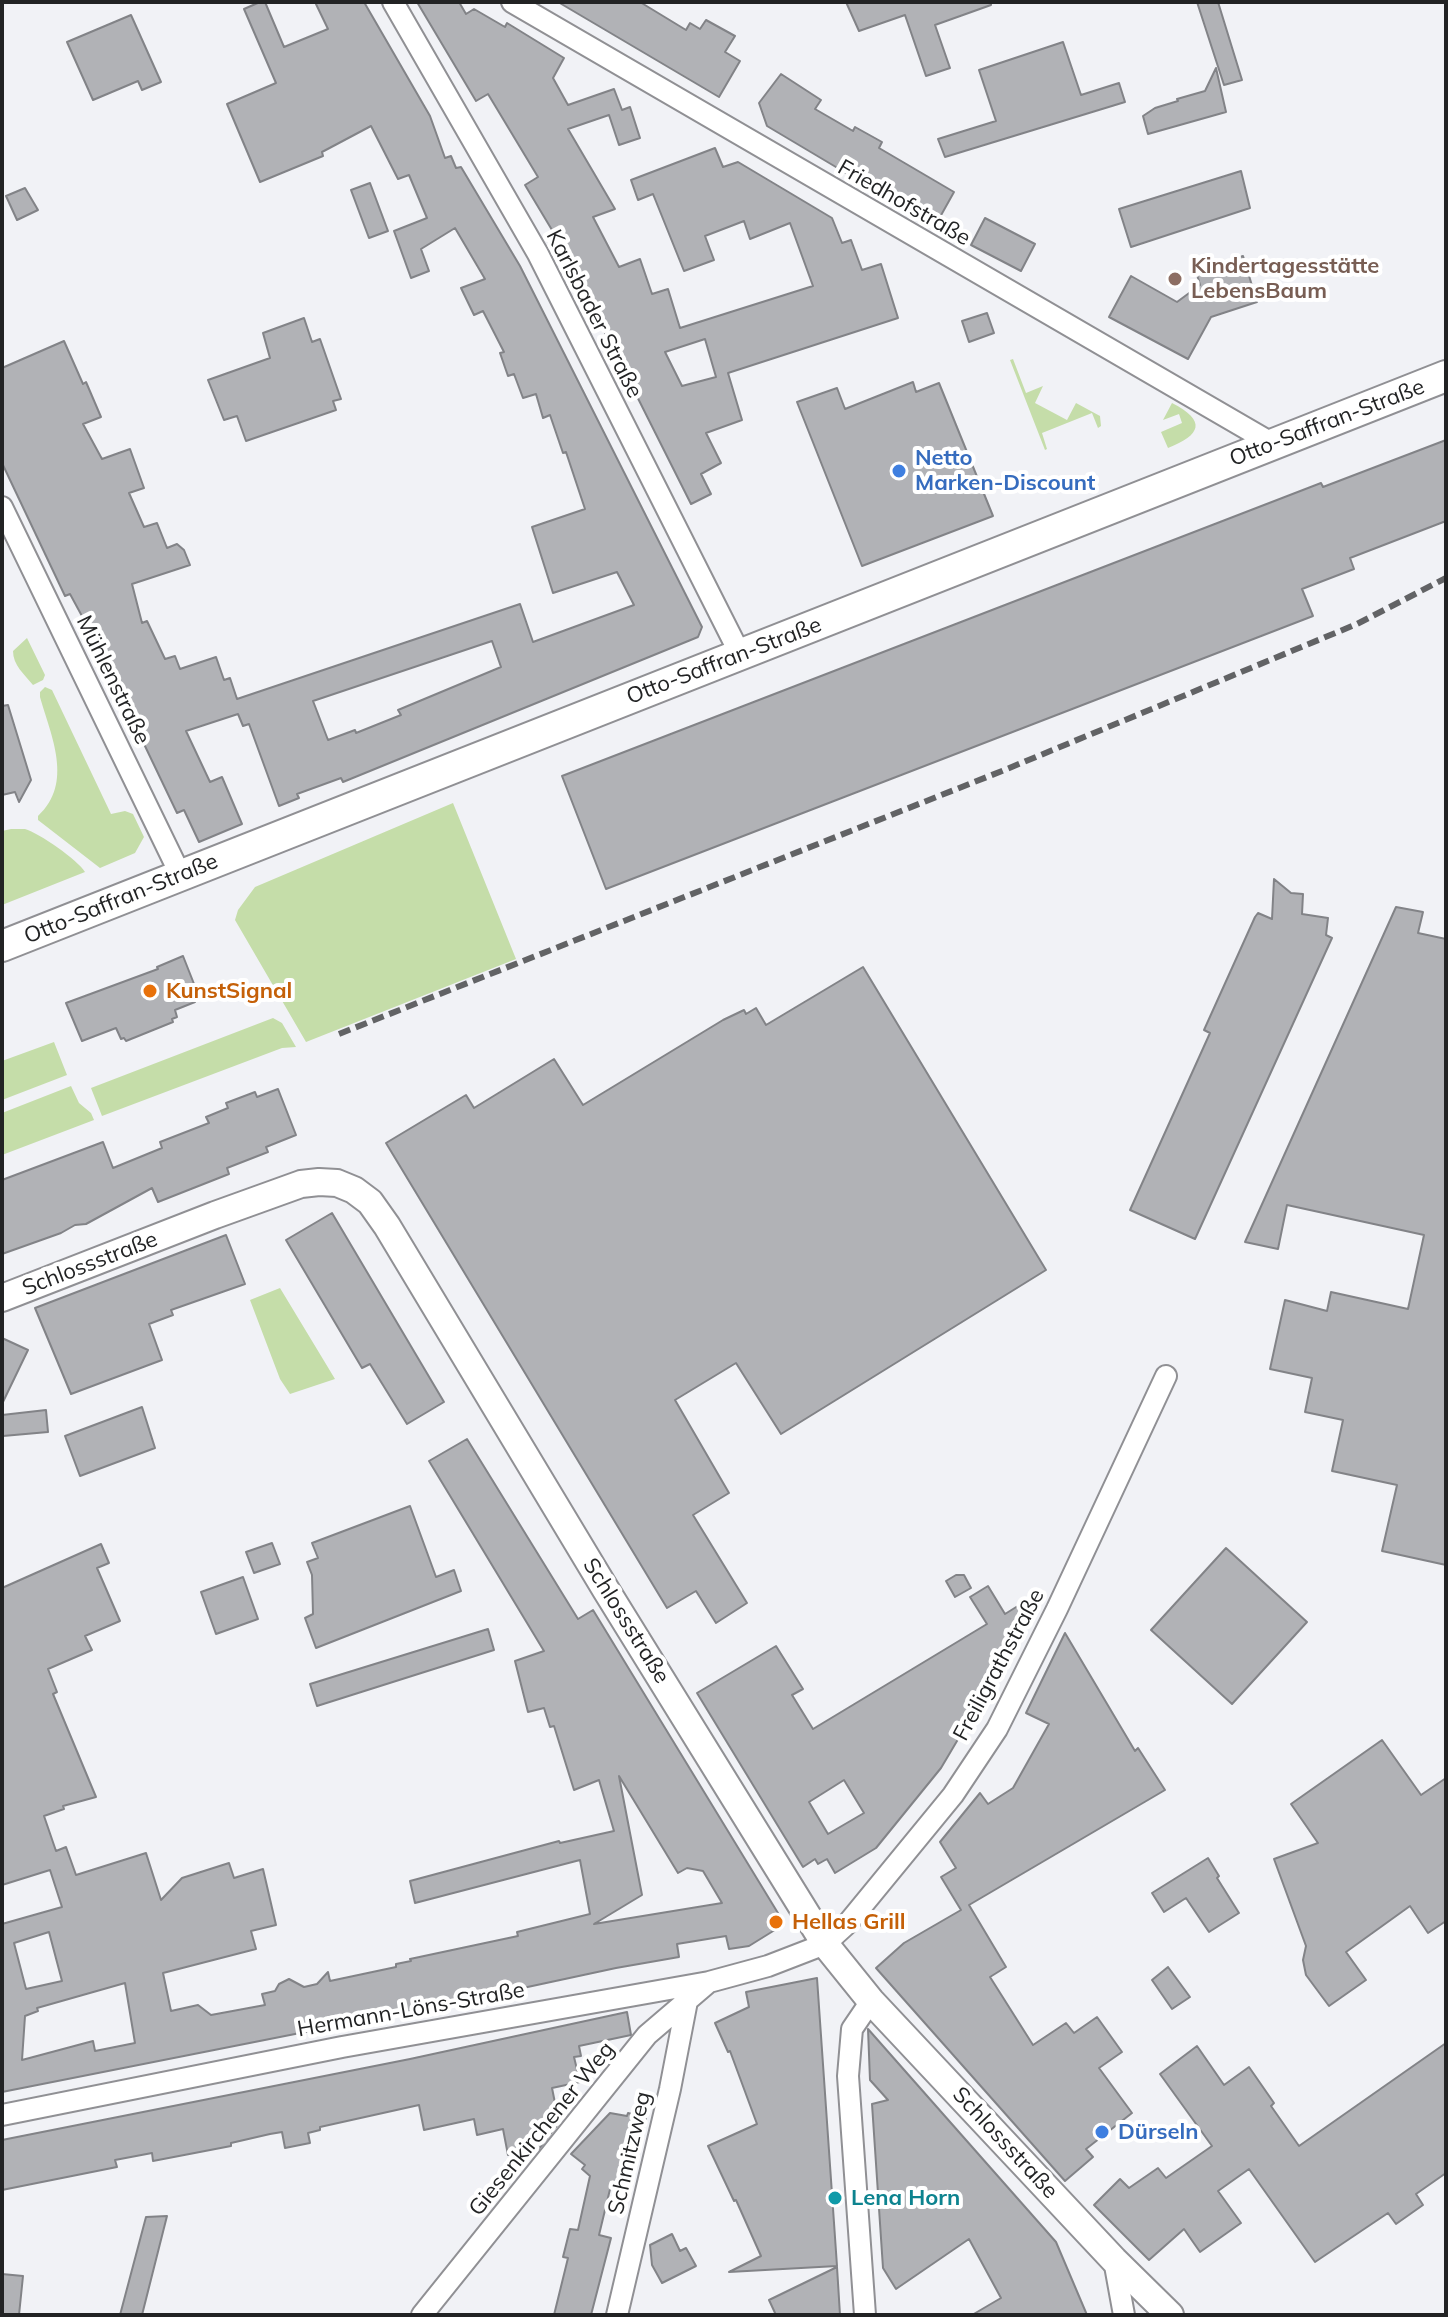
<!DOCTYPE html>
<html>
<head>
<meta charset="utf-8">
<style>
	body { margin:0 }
	#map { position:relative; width:1448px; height:2317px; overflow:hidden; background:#f1f2f6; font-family:Mulish,sans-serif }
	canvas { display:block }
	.frame { position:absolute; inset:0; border:4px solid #222324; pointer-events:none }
</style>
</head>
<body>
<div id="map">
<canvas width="1448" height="2317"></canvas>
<div class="frame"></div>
</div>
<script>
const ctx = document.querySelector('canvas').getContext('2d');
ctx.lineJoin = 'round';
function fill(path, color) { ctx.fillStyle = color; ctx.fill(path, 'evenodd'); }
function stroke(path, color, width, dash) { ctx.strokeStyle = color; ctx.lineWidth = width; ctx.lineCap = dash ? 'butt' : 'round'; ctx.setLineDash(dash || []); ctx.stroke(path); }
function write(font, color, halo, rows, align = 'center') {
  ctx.font = font + ' Mulish,sans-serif'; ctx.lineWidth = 8; ctx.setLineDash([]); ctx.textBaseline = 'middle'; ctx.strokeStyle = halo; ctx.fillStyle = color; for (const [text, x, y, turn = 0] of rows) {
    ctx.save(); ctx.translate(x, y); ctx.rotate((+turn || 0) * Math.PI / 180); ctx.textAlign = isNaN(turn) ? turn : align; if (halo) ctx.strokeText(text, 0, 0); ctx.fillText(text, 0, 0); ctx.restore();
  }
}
const green = new Path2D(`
	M1013,359L1026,393L1043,386L1035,403L1067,420L1076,403L1100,416L1101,426L1098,428L1092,413L1042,433L1047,449L1045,450L1010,360Z
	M1172,403C1207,421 1201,435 1168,448L1161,432L1182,423L1179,414L1163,420Z
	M27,638L45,675L43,680L33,685C24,674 13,665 13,651Z
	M45,687L52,690L111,814L125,811L133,814L144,837L135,853L100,868L38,820V816C74,783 51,736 40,697V692Z
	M453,803L516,959L306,1042L235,920L238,910L255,887Z
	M11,829C12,829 24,829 25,829C39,833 78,860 85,872L2,905V831Z
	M273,1018L282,1023L296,1047L282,1048L102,1116L91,1088Z
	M54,1042L67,1075L2,1100V1061Z
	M71,1086L79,1103L91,1113L94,1120L2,1155V1113Z
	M280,1288L335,1379L290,1394L280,1379L250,1300Z`);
const building = new Path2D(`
	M260,2H265L284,47L328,29L315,2H364L430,116L445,158L451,156L456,168L461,167L520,266L702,627L698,637L343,782L341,778L297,794L299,798L279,806L249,724L243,726L238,714L186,731L210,782L222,777L242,824L199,842L184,810L177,813L89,629L70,594L65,596L2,463V368L64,341L83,384L86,382L101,417L83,424L102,459L130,449L144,488L129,493L144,527L157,523L167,548L177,544L184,550L190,565L132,584L142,623L147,621L165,659L175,656L180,669L216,657L224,680L230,678L237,699L520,604L533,642L634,605L617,572L553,593L532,527L585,509L566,452L563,453L550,415L543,418L536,394L523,398L514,374L508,376L500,353L504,352L483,311L474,315L461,288L485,279L455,228L421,249L429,271L411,278L394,231L427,218L409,175L398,179L371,126L322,152L323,156L260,182L227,104L276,83L244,9ZM492,641L501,667L398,710L401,715L356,733L355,730L328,740L313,701Z
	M417,2H459L466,14L474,9L505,27L507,23L564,58L553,78L568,105L614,89L622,110L630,107L640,138L619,145L609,115L568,129L615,209L593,217L619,267L640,259L652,294L668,289L680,328L813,286L790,223L750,239L744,221L705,236L714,260L684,271L653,194L638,200L631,180L715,148L723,167L738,162L832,218L842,243L851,240L862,270L881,264L898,318L728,373L742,420L706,433L721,463L701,474L711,494L691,504L561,245L525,185L538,177L488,94L476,101ZM705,339L716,377L682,386L665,352Z
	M558,2H640L686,30L690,23L700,29L706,20L735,36L725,52L740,61L719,97Z
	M846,2H991V5L935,25L950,68L926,76L905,15L859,31Z
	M1197,2H1218L1242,80L1224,85Z
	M131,15L161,82L142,90L138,81L93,100L67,42Z
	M1063,42L1081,95L1119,83L1125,102L945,157L938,139L996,121L979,70Z
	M1216,68L1226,112L1148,134L1143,116L1155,108L1178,101L1177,99L1205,91Z
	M781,74L821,100L815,109L853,131L855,127L882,142L879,148L954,192L935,226L767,126L759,103Z
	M1241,171L1250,208L1131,247L1119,209Z
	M370,183L388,231L369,238L351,190Z
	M25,188L38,210L17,220L6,196Z
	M985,218L1035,244L1021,271L971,245Z
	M1243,256L1257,302L1211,317L1188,359L1109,317L1131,276L1177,302L1200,285L1196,271Z
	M987,313L994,333L969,342L962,321Z
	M304,318L312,342L320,339L341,399L333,401L336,410L246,441L237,416L224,420L208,380L270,358L263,333Z
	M913,382L916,392L939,383L993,516L862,566L797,402L837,388L845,409Z
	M1446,440V521L1350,558L1354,569L1302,589L1313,616L606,889L562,776L1321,483L1323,487Z
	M8,705L31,780L19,802L15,792L2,795V706Z
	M1274,879L1291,893L1303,894L1302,914L1328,918L1326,935L1332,938L1195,1239L1130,1210L1210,1033L1204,1030L1255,917L1258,913L1272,919Z
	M1396,907L1423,912L1418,933L1446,939V1565L1382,1551L1397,1485L1332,1471L1343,1420L1305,1412L1312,1378L1270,1369L1285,1300L1327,1311L1331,1292L1408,1309L1424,1235L1287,1205L1278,1249L1245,1242Z
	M183,956L198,994L193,996L195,1002L175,1010L177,1017L172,1019L173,1022L126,1041L124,1038L121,1039L116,1028L82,1041L66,1003L158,969L157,967Z
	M863,967L1046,1270L781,1434L736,1363L675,1400L729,1493L693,1515L747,1603L716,1623L696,1591L667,1608L386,1143L466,1095L474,1108L554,1059L583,1105L723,1020L744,1010L746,1014L756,1008L766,1025Z
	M278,1089L296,1135L266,1147L268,1152L227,1168L229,1174L158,1202L152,1188L86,1224L75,1225L61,1233L2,1254V1180L103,1142L113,1168L162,1148L160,1142L209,1123L206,1117L228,1108L226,1103L255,1092L257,1097Z
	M332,1213L444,1402L407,1424L370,1364L362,1368L286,1240Z
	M226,1235L245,1284L171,1310L173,1315L149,1324L162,1360L71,1394L35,1308Z
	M2,1338L28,1350L2,1404Z
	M142,1407L155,1448L80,1476L65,1436Z
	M46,1410L48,1432L3,1436L2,1415Z
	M467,1439L578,1619L593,1610L781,1918L778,1928L749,1946L729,1949L726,1936L677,1944L679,1957L616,1968L495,1994L490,2001L482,1997L2,2092V1924L62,1907L50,1870L2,1885V1588L101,1544L109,1563L97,1568L120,1621L85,1636L92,1650L48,1669L57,1692L53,1694L96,1797L63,1806L64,1809L44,1816L56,1851L66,1847L76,1875L146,1853L161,1900L182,1878L229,1863L234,1878L263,1869L276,1925L251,1931L256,1949L163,1973L171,2011L198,2005L211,2015L265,2005L262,1994L275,1991L279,1984L289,1979L304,1987L317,1984L328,1972L330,1981L396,1967V1964L411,1961L410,1959L518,1936L517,1932L590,1914L580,1860L415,1903L410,1881L559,1841L560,1843L614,1831L599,1780L574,1790L554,1726L550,1727L544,1708L528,1712L515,1661L544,1651L429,1461ZM619,1776L678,1873L687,1868L703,1871L722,1903L594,1924L642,1895ZM49,1932L62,1981L26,1989L14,1943ZM125,1983L135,2043L95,2051L93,2041L22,2060L25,2016L38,2011L37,2008Z
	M410,1506L436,1577L454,1570L461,1591L316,1648L305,1618L313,1614L312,1575L307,1562L318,1558L312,1543Z
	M272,1543L280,1564L254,1573L246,1552Z
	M1226,1548L1307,1622L1232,1704L1151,1630Z
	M956,1575H964L971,1588L955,1597L946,1581Z
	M243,1577L258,1619L216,1634L201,1592Z
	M988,1586L1005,1614L1029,1599L986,1692L941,1768L876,1848L835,1873L827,1859L818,1864L815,1859L803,1867L697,1693L776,1646L803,1689L792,1695L813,1729L987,1624L970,1597ZM844,1780L864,1813L828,1834L809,1802Z
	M488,1629L494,1650L317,1706L310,1684Z
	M1065,1633L1135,1751L1138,1748L1165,1790L969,1905L1006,1967L990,1977L1033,2045L1066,2023L1074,2033L1097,2017L1122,2052L1099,2068L1132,2113L1086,2149L1093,2157L1065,2181L876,1968L904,1943L961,1910L941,1877L956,1868L940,1842L980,1793L988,1804L1013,1788L1049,1724L1026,1713Z
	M1382,1740L1421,1795L1446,1778V1921L1428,1933L1410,1906L1346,1952L1366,1980L1329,2006L1306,1975L1303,1960L1306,1946L1274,1859L1318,1843L1291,1804Z
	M1208,1858L1219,1876L1217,1878L1239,1913L1209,1932L1186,1898L1164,1912L1152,1893Z
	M1168,1967L1190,1997L1172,2009L1152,1980Z
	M817,1978L837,2266L729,2272L761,2256L736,2200L734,2201L708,2146L757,2124L730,2051L728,2052L715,2023L749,2007L746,1992Z
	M627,2012L631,2035L579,2046L581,2056L574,2057L580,2082L552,2088L559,2123L539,2149L508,2155L503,2129L477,2135L474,2119L424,2130L419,2105L320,2127V2130L308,2133L310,2143L285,2148L282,2132L270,2134L231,2143V2146L153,2161L152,2153L115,2160L117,2167L2,2190V2140L410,2059Z
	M868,2029L1056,2242L1087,2315H972L1001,2298L969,2239L896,2289L883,2268L872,2104L888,2100L870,2080Z
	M1446,2043V2173L1416,2194L1423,2205L1396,2224L1388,2213L1315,2262L1249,2169L1218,2191L1241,2223L1200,2252L1184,2229L1149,2260L1094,2205L1120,2179L1129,2188L1158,2168L1166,2178L1212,2146L1160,2074L1197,2046L1224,2085L1249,2067L1274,2103L1271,2106L1299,2146Z
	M610,2113L627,2116L628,2113L646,2118L630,2185L612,2181L599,2235L611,2238L591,2315H554L568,2258L563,2257L570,2229L578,2230L590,2176L582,2169L585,2165L571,2154Z
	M167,2216L142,2315H120L146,2217Z
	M672,2234L680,2251L686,2248L696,2266L662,2283L652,2265L650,2245Z
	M837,2267L840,2315H776L769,2300Z
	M2,2274L23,2276L19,2315H2Z`);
const minor = new Path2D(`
	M393,2L538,254L740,654
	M512,2L1273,444
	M2,507L180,874
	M2,2115L342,2047L709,1982L768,1966L825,1944L848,1923L953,1795L997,1729L1057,1609L1166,1376
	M1114,2260L1124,2315
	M422,2315L647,2035L709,1982
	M617,2315L670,2089L687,2001
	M865,2315L848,2076L852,2029L871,2001`);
const tertiary = new Path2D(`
	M2,1298L215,1215L301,1184L319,1182L337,1183L354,1190L370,1202L387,1226L606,1590L825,1944L871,2001L1114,2260L1170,2315`);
const secondary = new Path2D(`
	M2,946L1446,376`);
const rail = new Path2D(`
	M339,1034L1002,771L1357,624L1446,578`);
const markers = [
	[1175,279,8,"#8d6e63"],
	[899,471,8,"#3f7fe0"],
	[150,991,8,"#e8710a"],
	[776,1922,8,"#e8710a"],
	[1102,2132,8,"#3f7fe0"],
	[835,2198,8,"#0f9aa8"]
];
const streetNames = [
	["Friedhofstraße",904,203,30],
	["Karlsbader Straße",594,314,63],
	["Otto-Saffran-Straße",1327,423,-21],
	["Otto-Saffran-Straße",724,661,-21],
	["Mühlenstraße",113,680,64],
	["Otto-Saffran-Straße",121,899,-22],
	["Schlossstraße",90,1264,-21],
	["Schlossstraße",626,1621,58],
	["Freiligrathstraße",999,1665,-62],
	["Hermann-Löns-Straße",411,2010,-10],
	["Giesenkirchener Weg",542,2129,-51],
	["Schlossstraße",1005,2143,47],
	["Schmitzweg",630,2153,-77]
];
const educationNames = [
	["Kindertagesstätte",1191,266],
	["LebensBaum",1191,291]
];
const shopNames = [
	["Netto",915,458],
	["Marken-Discount",915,483],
	["Dürseln",1118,2132]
];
const foodNames = [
	["KunstSignal",166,991],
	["Hellas Grill",792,1922]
];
const cultureNames = [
	["Lena Horn",851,2198]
];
fill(green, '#c5dda9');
fill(building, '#b1b2b6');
stroke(building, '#828387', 2);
stroke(minor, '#909094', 24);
stroke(tertiary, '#909094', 30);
stroke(secondary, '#909094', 34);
stroke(minor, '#fff', 20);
stroke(tertiary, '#fff', 26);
stroke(secondary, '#fff', 30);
stroke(rail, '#626365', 6, [12, 6]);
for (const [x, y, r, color] of markers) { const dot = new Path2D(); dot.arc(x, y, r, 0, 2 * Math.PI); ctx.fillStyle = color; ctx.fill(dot); stroke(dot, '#fff', 3); }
write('22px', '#222324', '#fff', streetNames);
write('bold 22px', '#785e54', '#fff', educationNames, 'left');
write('bold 22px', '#366cbe', '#fff', shopNames, 'left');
write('bold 22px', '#c56008', '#fff', foodNames, 'left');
write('bold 22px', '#0d838f', '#fff', cultureNames, 'left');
</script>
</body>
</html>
